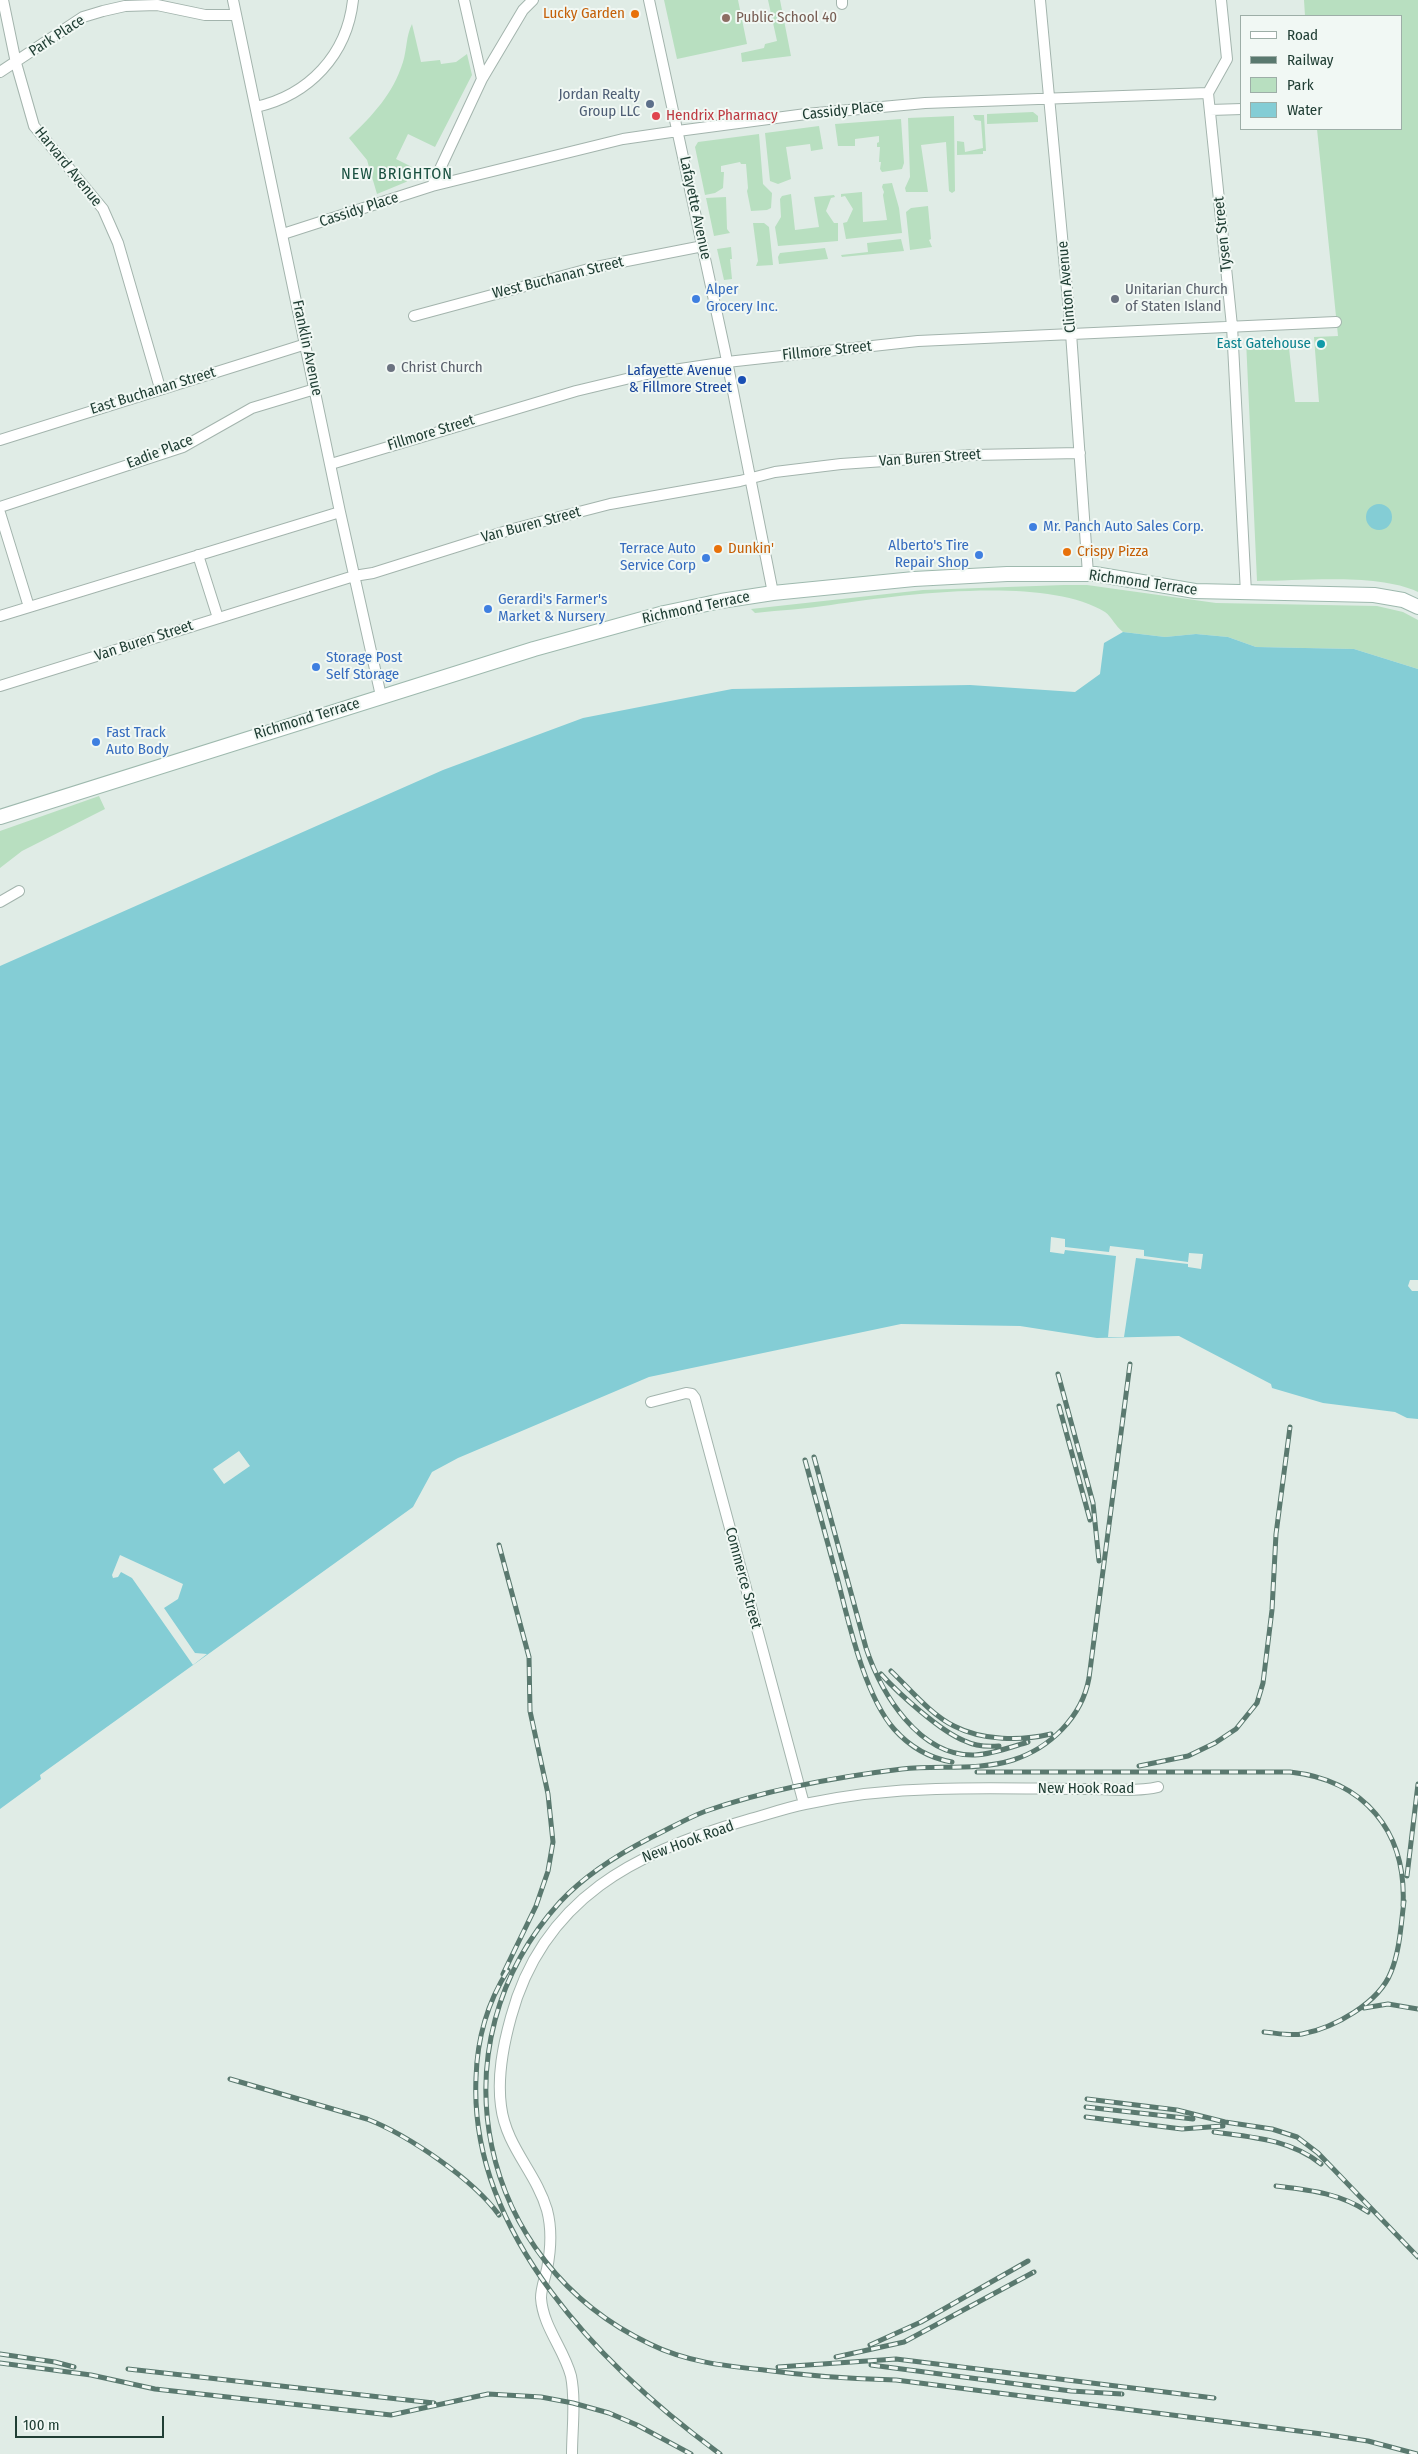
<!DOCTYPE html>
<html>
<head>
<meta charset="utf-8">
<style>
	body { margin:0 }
	#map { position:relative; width:1418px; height:2454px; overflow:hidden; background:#e0ece6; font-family:"Fira Sans Condensed",sans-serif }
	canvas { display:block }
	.legend { position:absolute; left:1240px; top:15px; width:162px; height:115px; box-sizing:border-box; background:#f1f8f4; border:1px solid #9daea7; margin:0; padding:6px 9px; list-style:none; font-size:15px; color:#203e34 }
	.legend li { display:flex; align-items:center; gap:10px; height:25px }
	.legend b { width:25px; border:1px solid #9daea7 }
	.scale { position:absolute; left:15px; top:2416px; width:149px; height:22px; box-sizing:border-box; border:2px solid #203e34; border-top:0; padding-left:6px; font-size:15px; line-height:18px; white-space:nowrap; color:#203e34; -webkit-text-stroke:4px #f1f8f4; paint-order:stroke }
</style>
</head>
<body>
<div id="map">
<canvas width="1418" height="2454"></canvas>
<ul class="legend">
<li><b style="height:6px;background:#fff"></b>Road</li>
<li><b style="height:6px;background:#5a796f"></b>Railway</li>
<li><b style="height:14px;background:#b8dfc0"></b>Park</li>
<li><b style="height:14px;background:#84cdd5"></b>Water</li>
</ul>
<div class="scale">100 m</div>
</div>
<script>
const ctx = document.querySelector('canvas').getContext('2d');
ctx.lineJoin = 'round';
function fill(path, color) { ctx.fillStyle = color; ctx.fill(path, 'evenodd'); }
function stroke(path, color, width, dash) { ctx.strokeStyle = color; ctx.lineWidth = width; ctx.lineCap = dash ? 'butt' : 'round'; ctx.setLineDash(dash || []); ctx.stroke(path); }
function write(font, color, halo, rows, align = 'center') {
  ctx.font = font + ' "Fira Sans Condensed",sans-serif'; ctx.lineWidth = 4; ctx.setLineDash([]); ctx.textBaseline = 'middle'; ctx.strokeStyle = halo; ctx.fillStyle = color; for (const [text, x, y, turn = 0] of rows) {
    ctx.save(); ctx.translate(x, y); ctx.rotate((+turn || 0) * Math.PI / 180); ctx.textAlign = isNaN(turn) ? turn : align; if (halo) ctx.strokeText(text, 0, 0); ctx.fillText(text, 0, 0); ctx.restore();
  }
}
const green = new Path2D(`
	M664,0H738L747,44L677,59Z
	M768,0H780L791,56L742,62L741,53L764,48L765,44L777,41Z
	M1304,0H1418V592C1378,573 1302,581 1257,581L1246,340L1288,339L1295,402H1319L1314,337L1338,336L1317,129H1402V16H1305Z
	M412,24L421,62L440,60L441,64L456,62L467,54L472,75L435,147L408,134L396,159L420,171L406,182L377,194L367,160L349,138C373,115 393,94 403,62C407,49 406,36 412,24Z
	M1033,112L1038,116V122L987,124V114Z
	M973,115H984L986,151H983V154L957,155V141L964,142L965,152L983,148L981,121L975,120Z
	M954,116L955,191L952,193L949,191L946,142L921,145L928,192H906L905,188L910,177L908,118Z
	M901,119L904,163L902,169L882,172L880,169L881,162H879L880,147H877V143L879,142V136L855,139V146H838L835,124Z
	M819,126L823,149L811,151L810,144L786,147L791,179L778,184L770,181L765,133Z
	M759,134L763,184L772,193L771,208L767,210L751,211L747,191L748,188L746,164H741L740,162L721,166V172H724L723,188L715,193L705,195L695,147L698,142Z
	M892,183L899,208L902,233L846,239L843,223L847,222L853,209L845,196L841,197V194L862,192L863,222L887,220L883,195L884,192L882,187L883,184Z
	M791,194L795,230L819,227L814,197L834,195L835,197L831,198L826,211L834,223H838V241L778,246L775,227L781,217L780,199L782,196Z
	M726,197L727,229L730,233L714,236L706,198Z
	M928,206L931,239L929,240L932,247L910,250L906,212L911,208Z
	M753,223H764L769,227L773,265L756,266L758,261Z
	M901,239L904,251L842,257L841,255L868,252L867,243Z
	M731,247L732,259H730L732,279L724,280L717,249Z
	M825,248L828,259L779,264L778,257L780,253Z
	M1064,585H1087L1216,603L1377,606L1403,612L1418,620V669L1354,649L1256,647L1228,637L1196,634L1165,637L1123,632C1115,626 1112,617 1105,612C1045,575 900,595 831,605C806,609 781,610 755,613L751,609L923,590Z
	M99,796L105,809L22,851L0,868V831Z`);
const water = new Path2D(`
	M1366 517a13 13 0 1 1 26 0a13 13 0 1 1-26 0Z
	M1123,632L1165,637L1196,634L1228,637L1256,647L1354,649L1418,669V1280H1410L1408,1286L1412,1291H1418V1419L1407,1418L1395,1412L1323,1403L1272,1388L1271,1384L1179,1336L1097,1338L1020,1326L901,1324L649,1377L458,1458L432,1472L413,1507L40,1775L41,1779L0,1809V966L443,770L583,718L732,689L970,685L1075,692L1100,674L1104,643Z`);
const pier = new Path2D(`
	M1051,1237L1065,1239V1247L1109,1252L1110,1246L1144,1250V1256L1188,1262L1189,1253L1203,1254L1201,1269L1188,1267V1264L1136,1258L1124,1337H1108L1116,1256L1065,1250L1064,1254L1050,1252Z
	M239,1451L250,1466L224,1484L213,1469Z
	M120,1555L183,1584L178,1599L164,1608L195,1653L207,1654L193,1665L132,1578L121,1572L118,1577L113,1578L112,1575Z`);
const street = new Path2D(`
	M3,0L16,63L34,126L103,209L118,243L160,388
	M233,0L340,512L381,696
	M464,0L482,79
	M649,0L725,351L773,593
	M842,0V4
	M1040,0L1071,333L1088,574
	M1221,0L1227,59L1208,93L1232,326L1246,593
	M0,72L83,17L103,11L125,6L157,5L205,15H236
	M256,107C309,95 347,55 353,0
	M1210,110L1242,109
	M432,186L482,79L523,10L533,0
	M283,234L432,186L623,139L678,131L806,114L925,103L1208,93
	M414,316L596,267L703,246
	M0,440L306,344
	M331,464L576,391L647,374L727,362L918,341L1336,322
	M0,507L183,447L252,408L315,389
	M0,513L29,607
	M198,555L218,618
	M0,616L340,512
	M0,686L354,576L373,573L513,529L610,504L740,481L775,472L841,464L972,455L1080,453
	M0,902L19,891
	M651,1402L686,1393L692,1394L695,1398L804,1804
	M572,2454C572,2429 576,2401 571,2376C564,2349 543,2327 541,2298C541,2288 545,2278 547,2269C551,2249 552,2229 547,2210C536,2172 506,2147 501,2106C497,2076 503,2046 511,2017C543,1898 637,1851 747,1820C766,1815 785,1808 805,1804C847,1795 893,1790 936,1789C988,1787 1040,1789 1092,1789C1113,1789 1137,1792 1158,1787`);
const secondary = new Path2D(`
	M0,817L534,649L664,613L721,601L773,593L914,579L1007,574H1095L1195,591L1374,595L1403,600L1418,607`);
const rail = new Path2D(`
	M1130,1364L1089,1678C1082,1717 1050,1748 1013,1760C978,1771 938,1765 902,1769C836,1777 769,1789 706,1811C687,1818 669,1829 650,1838C617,1855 585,1875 560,1902C430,2045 478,2263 650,2344C686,2362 726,2366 764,2370C808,2376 851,2379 896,2380L1322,2434L1368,2441L1417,2454
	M1058,1374L1093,1503L1099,1561
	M1059,1406L1090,1520
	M814,1457L866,1648C881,1693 919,1757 975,1755C993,1754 1011,1747 1028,1742
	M805,1460C816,1500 827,1540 838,1581C849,1624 865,1696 894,1729C909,1746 929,1758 952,1762
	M499,1545L529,1657L530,1711L548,1794L553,1842L548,1871L536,1906L503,1974
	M891,1671C910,1689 930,1714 954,1726C983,1741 1021,1741 1051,1734
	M881,1674C898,1693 941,1732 965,1741C975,1746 987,1747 999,1746
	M1139,1766L1188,1756L1215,1743L1236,1729L1257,1703L1263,1683L1272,1610L1276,1534L1290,1427
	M977,1772H1290C1364,1780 1407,1831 1403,1906
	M1407,1876L1418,1784
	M508,1970C487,2003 477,2040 476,2078C469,2234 603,2368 720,2454
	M1364,2008L1388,2004L1418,2009
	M1264,2032C1276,2033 1290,2036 1302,2034C1334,2028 1379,2003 1391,1972C1400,1950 1401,1924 1404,1901
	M230,2079L367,2119C408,2135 473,2179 499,2215
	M1087,2099L1177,2110L1225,2122L1272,2129L1297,2137L1318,2153L1418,2257
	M1086,2107L1193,2119
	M1086,2117L1182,2129L1223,2126
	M1214,2132C1251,2137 1290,2139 1321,2164
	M1276,2186C1309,2190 1340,2193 1368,2212
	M870,2345L921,2322L1028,2261
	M0,2354L55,2362L74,2367
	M836,2357L904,2342L1034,2272
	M0,2363L91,2375L155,2389L391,2415L488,2394L541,2397L573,2403L609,2413L637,2425L691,2454
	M871,2365L1071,2391L1122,2394
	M778,2367L896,2359L1214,2398
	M128,2369L434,2403`);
const markers = [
	[635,14,5,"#e8710a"],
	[726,18,5,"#8d6e63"],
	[650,104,5,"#5c6f8a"],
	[656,116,5,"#e0444e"],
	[696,299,5,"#3f7fe0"],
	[1115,299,5,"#6b7280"],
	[1321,344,5,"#0f9aa8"],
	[391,368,5,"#6b7280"],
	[742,380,5,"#1a4fb4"],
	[1033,527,5,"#3f7fe0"],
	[718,549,5,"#e8710a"],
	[1067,552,5,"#e8710a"],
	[979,555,5,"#3f7fe0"],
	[706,558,5,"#3f7fe0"],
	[488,609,5,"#3f7fe0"],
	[316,667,5,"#3f7fe0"],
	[96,742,5,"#3f7fe0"]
];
const foodNames = [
	["Lucky Garden",625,14,"right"],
	["Dunkin'",728,549],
	["Crispy Pizza",1077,552]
];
const educationNames = [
	["Public School 40",736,18]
];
const streetNames = [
	["Park Place",57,36,-33],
	["Cassidy Place",843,111,-6],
	["Harvard Avenue",68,167,51],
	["Lafayette Avenue",695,208,78],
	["Cassidy Place",359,210,-18],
	["Tysen Street",1223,234,-96],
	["West Buchanan Street",558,278,-14],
	["Clinton Avenue",1067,287,-95],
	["Franklin Avenue",307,348,78],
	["Fillmore Street",827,351,-6],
	["East Buchanan Street",153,391,-17],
	["Fillmore Street",431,433,-17],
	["Eadie Place",160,452,-21],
	["Van Buren Street",930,458,-4],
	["Van Buren Street",531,525,-15],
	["Richmond Terrace",1143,583,8],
	["Richmond Terrace",696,608,-12],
	["Van Buren Street",144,641,-18],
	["Richmond Terrace",307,719,-17],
	["Commerce Street",743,1578,75],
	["New Hook Road",1086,1789],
	["New Hook Road",688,1842,-20]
];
const serviceNames = [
	["Jordan Realty",640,95],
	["Group LLC",640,112]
];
const healthNames = [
	["Hendrix Pharmacy",666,116]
];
const shopNames = [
	["Alper",706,290],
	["Grocery Inc.",706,307],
	["Mr. Panch Auto Sales Corp.",1043,527],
	["Alberto's Tire",969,546,"right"],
	["Repair Shop",969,563,"right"],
	["Terrace Auto",696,549,"right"],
	["Service Corp",696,566,"right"],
	["Gerardi's Farmer's",498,600],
	["Market & Nursery",498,617],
	["Storage Post",326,658],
	["Self Storage",326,675],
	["Fast Track",106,733],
	["Auto Body",106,750]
];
const worshipNames = [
	["Unitarian Church",1125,290],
	["of Staten Island",1125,307],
	["Christ Church",401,368]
];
const cultureNames = [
	["East Gatehouse",1311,344]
];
const transitNames = [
	["Lafayette Avenue",732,371],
	["& Fillmore Street",732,388]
];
const neighbourhoodNames = [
	["NEW BRIGHTON",397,175]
];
fill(green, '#b8dfc0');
fill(water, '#84cdd5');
fill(pier, '#e0ece6');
stroke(street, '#a3b4ad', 12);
stroke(secondary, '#9eb9ae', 16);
stroke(street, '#fff', 10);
stroke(secondary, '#fff', 14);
stroke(rail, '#5a796f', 5);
stroke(rail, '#f1f8f4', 3, [9]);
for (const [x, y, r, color] of markers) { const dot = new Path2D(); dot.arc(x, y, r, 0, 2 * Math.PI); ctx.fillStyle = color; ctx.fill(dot); stroke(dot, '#f1f8f4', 2); }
write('15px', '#c56008', '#f1f8f4', foodNames, 'left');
write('15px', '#785e54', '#f1f8f4', educationNames, 'left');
write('15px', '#203e34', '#f1f8f4', streetNames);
write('15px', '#4e5e75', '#f1f8f4', serviceNames, 'right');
write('15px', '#be3a42', '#f1f8f4', healthNames, 'left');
write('15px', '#366cbe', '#f1f8f4', shopNames, 'left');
write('15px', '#5b616d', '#f1f8f4', worshipNames, 'left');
write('15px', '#0d838f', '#f1f8f4', cultureNames, 'right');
write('15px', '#164399', '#f1f8f4', transitNames, 'right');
ctx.letterSpacing = '1px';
write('16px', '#1a5141', '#f1f8f4', neighbourhoodNames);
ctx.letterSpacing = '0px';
</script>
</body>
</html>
